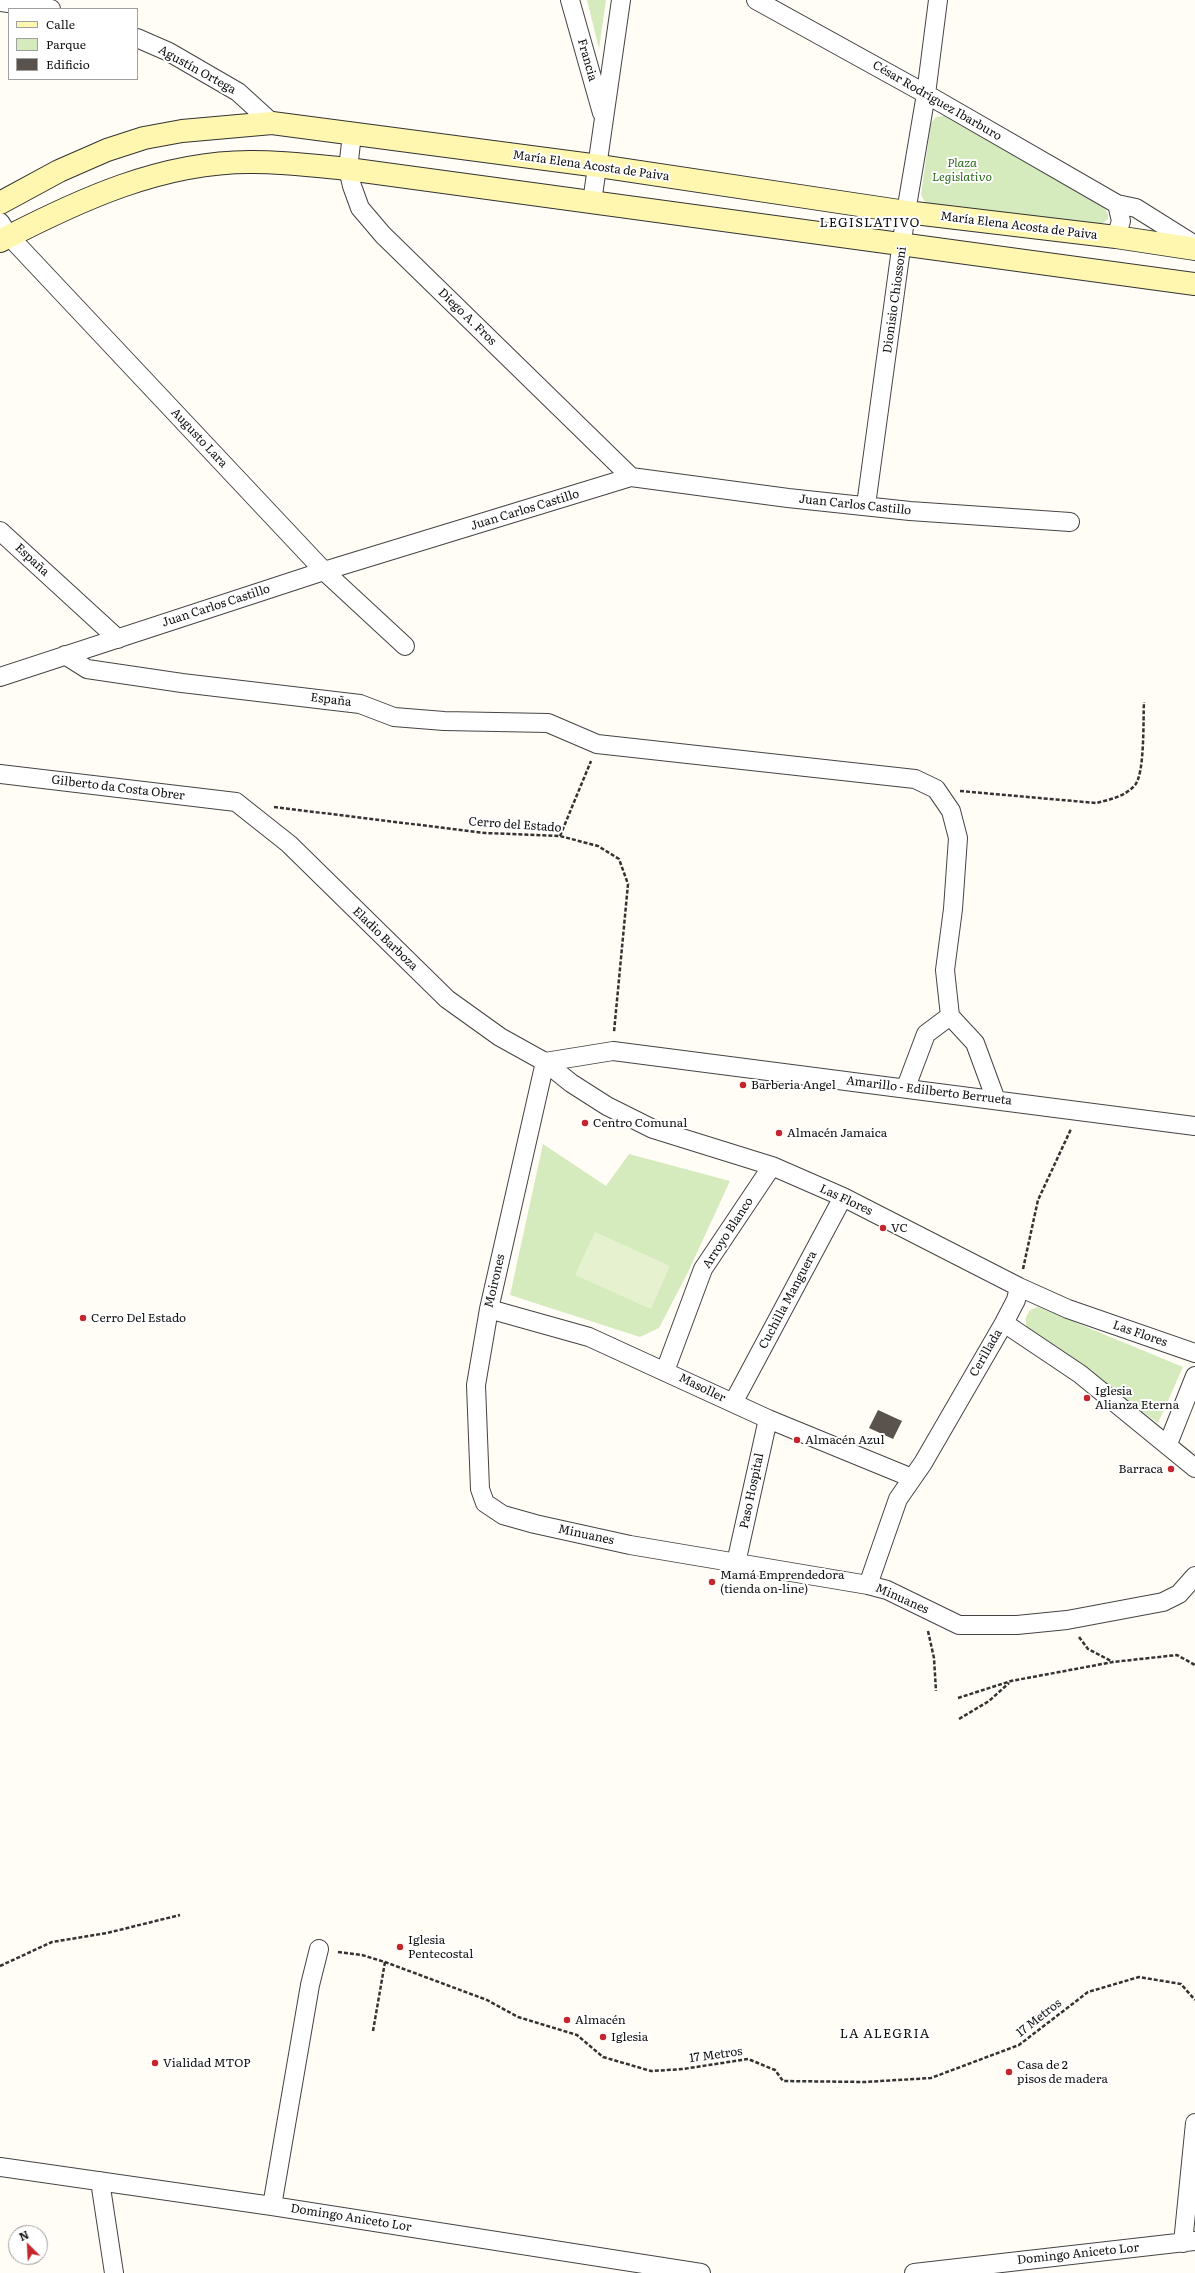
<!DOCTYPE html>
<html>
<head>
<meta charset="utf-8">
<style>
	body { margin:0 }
	#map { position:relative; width:1195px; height:2273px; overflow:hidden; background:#fffdf5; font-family:Literata,serif }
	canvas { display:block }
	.legend { position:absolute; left:8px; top:8px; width:130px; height:72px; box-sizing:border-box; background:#fff; border:1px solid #a0a0a0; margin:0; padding:5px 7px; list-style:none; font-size:12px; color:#111 }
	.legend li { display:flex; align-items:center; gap:8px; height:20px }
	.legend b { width:20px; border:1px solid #a0a0a0 }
	.north { position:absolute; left:8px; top:2225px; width:40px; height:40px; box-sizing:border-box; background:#fff; border:1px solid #a0a0a0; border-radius:50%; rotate:336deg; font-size:11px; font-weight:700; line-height:16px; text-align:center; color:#111 }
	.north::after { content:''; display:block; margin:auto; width:14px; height:18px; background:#c4262e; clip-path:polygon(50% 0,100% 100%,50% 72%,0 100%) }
</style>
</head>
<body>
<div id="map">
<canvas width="1195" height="2273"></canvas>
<ul class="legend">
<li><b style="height:5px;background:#fff6b0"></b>Calle</li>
<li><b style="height:11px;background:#d5ebbd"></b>Parque</li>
<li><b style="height:11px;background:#5a524d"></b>Edificio</li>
</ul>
<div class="north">N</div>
</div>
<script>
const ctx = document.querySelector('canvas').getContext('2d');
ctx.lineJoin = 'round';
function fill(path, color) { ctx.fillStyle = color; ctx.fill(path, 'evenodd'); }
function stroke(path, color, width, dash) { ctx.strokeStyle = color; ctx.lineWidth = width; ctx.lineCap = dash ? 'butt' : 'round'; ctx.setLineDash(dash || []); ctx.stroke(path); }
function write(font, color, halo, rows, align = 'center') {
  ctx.font = font + ' Literata,serif'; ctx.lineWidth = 4; ctx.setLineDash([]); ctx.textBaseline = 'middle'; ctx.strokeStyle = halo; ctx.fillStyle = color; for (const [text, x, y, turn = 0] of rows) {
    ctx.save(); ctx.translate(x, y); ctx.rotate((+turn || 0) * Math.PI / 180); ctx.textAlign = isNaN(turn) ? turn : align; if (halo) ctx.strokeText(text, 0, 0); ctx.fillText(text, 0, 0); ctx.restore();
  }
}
const green = new Path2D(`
	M587,0H606L599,49Z
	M944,116L1103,206L1108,214V219L1099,226L926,204L921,195L931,123L936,117Z
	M543,1144L606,1186L629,1154L730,1181L688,1272L659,1328L640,1337L510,1295Z
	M1038,1307L1183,1367L1158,1423L1026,1328V1317L1030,1310Z`);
const pitch = new Path2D(`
	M595,1232L670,1266L651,1309L575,1275Z`);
const building = new Path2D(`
	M878,1410L902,1421L893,1439L869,1428Z`);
const path = new Path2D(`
	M960,791L1096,803C1109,800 1126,796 1135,785C1145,773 1143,719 1144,702
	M274,807L485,833L560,836L598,846L619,859L628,884L614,1032
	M560,836L591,761
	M1023,1269L1038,1200L1071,1129
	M928,1631L934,1658L936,1691
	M1079,1637L1088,1649L1113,1662
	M958,1698L1011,1681L1113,1662L1177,1655L1195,1665
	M959,1719L989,1701L1009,1683
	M338,1952L362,1955L385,1962L487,2000L518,2017L577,2035L603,2057L651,2071L683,2069L748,2059L775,2070L783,2081L865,2082L931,2078L1019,2045L1088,1992L1139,1977L1181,1984L1195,2000
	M0,1966L52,1942L107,1933L180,1915
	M373,2031L385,1962`);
const street = new Path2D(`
	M570,0L602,113
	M756,0L926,94L1117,204L1136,208L1195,245
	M0,2L51,9
	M137,38L169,52L238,92L272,123
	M352,134L348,169L352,186L360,208L383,235L631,477
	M592,202L621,0
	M0,222L9,236L324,571L405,646
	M1116,237L1121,221L1117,204
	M866,505L906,212L926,94L938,0
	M0,531L118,639
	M65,655L87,669L182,683L360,704L394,717L444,721L548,723L597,744L915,779L936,789L951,811L958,838L953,909L945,970L950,1016L975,1043L996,1100
	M0,677L324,571L631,477L788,498L910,511L1070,522
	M0,774L236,802L289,844L447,999L500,1037L545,1062L571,1083L607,1106L653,1129L772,1166L843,1197L1019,1287L1068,1309L1195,1353
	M545,1062L489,1309L476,1385L480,1489L485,1503L503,1515L535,1524L630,1545L868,1585L887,1590L959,1625H1017L1067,1620L1163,1602L1179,1594L1195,1576
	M545,1062L613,1051L1195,1126
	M906,1087L926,1034L950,1016
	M489,1309L589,1337L768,1419L912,1478
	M1004,1323L1080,1374L1195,1468
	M665,1371L703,1269L772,1166
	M733,1403L843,1197
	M1168,1444L1195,1376
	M736,1563L768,1419
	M868,1585L898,1499L923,1463L1004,1323L1016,1300L1019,1287
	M0,2167L272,2206L701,2273
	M100,2181L114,2273
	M272,2206L310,1985L319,1949
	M1183,2243L1195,2123
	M914,2273L1195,2241`);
const secondary = new Path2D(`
	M0,203L59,171L107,150L144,138L182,131L272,123L599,166L906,212L1116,237L1195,249
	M0,241C79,200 163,161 253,162C285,162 317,166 348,169L1195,284`);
const markers = [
	[743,1085,4,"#c4262e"],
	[585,1123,4,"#c4262e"],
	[779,1133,4,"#c4262e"],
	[883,1228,4,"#c4262e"],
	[83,1318,4,"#c4262e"],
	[1087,1398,4,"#c4262e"],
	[797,1440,4,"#c4262e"],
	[1171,1469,4,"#c4262e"],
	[712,1582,4,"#c4262e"],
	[400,1947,4,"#c4262e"],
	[567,2020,4,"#c4262e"],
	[603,2037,4,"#c4262e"],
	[155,2063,4,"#c4262e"],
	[1009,2072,4,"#c4262e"]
];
const streetNames = [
	["Francia",587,60,74],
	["Agustín Ortega",197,70,29],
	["César Rodríguez Ibarburo",937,101,30],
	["María Elena Acosta de Paiva",591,166,8],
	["María Elena Acosta de Paiva",1019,226,7],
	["Dionisio Chiossoni",895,300,-82],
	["Diego A. Fros",467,317,44],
	["Augusto Lara",199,438,47],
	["Juan Carlos Castillo",855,505,6],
	["Juan Carlos Castillo",525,510,-17],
	["España",32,560,43],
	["Juan Carlos Castillo",216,606,-18],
	["España",331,700,7],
	["Gilberto da Costa Obrer",118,788,7],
	["Cerro del Estado",515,825,4],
	["Eladio Barboza",385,939,44],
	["Amarillo - Edilberto Berrueta",929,1091,7],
	["Las Flores",846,1200,25],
	["Arroyo Blanco",728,1233,-57],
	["Moirones",495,1281,-77],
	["Cuchilla Manguera",788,1300,-62],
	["Las Flores",1140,1334,19],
	["Cerillada",986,1353,-60],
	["Masoller",702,1388,26],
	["Paso Hospital",752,1491,-78],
	["Minuanes",586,1535,12],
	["Minuanes",902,1599,24],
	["17 Metros",1039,2018,-38],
	["17 Metros",716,2055,-8],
	["Domingo Aniceto Lor",351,2218,9],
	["Domingo Aniceto Lor",1078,2254,-6]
];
const parkNames = [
	["Plaza",962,163],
	["Legislativo",962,177]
];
const poiNames = [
	["Barberia Angel",751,1085],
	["Centro Comunal",593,1123],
	["Almacén Jamaica",787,1133],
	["VC",891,1228],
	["Cerro Del Estado",91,1318],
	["Iglesia",1095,1391],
	["Alianza Eterna",1095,1405],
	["Almacén Azul",805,1440],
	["Barraca",1163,1469,"right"],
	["Mamá Emprendedora",720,1575],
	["(tienda on-line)",720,1589],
	["Iglesia",408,1940],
	["Pentecostal",408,1954],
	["Almacén",575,2020],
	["Iglesia",611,2037],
	["Vialidad MTOP",163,2063],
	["Casa de 2",1017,2065],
	["pisos de madera",1017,2079]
];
const neighbourhoodNames = [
	["LEGISLATIVO",870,223],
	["LA ALEGRIA",885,2034]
];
fill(green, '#d5ebbd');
fill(pitch, '#e6f2cf');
fill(building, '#5a524d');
stroke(street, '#444', 20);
stroke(secondary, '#333', 24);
stroke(path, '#333', 2.5, [4, 2]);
stroke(street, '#fff', 18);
stroke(secondary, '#fff6b0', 22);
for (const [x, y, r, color] of markers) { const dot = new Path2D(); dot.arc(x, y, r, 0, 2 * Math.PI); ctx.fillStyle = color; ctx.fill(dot); stroke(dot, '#fff', 1.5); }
write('12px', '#111', '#fff', streetNames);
write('italic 12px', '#2f6b1f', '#fff', parkNames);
write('12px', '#111', '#fff', poiNames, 'left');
ctx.letterSpacing = '1px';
write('13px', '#111', '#fff', neighbourhoodNames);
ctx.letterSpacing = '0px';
</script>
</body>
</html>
